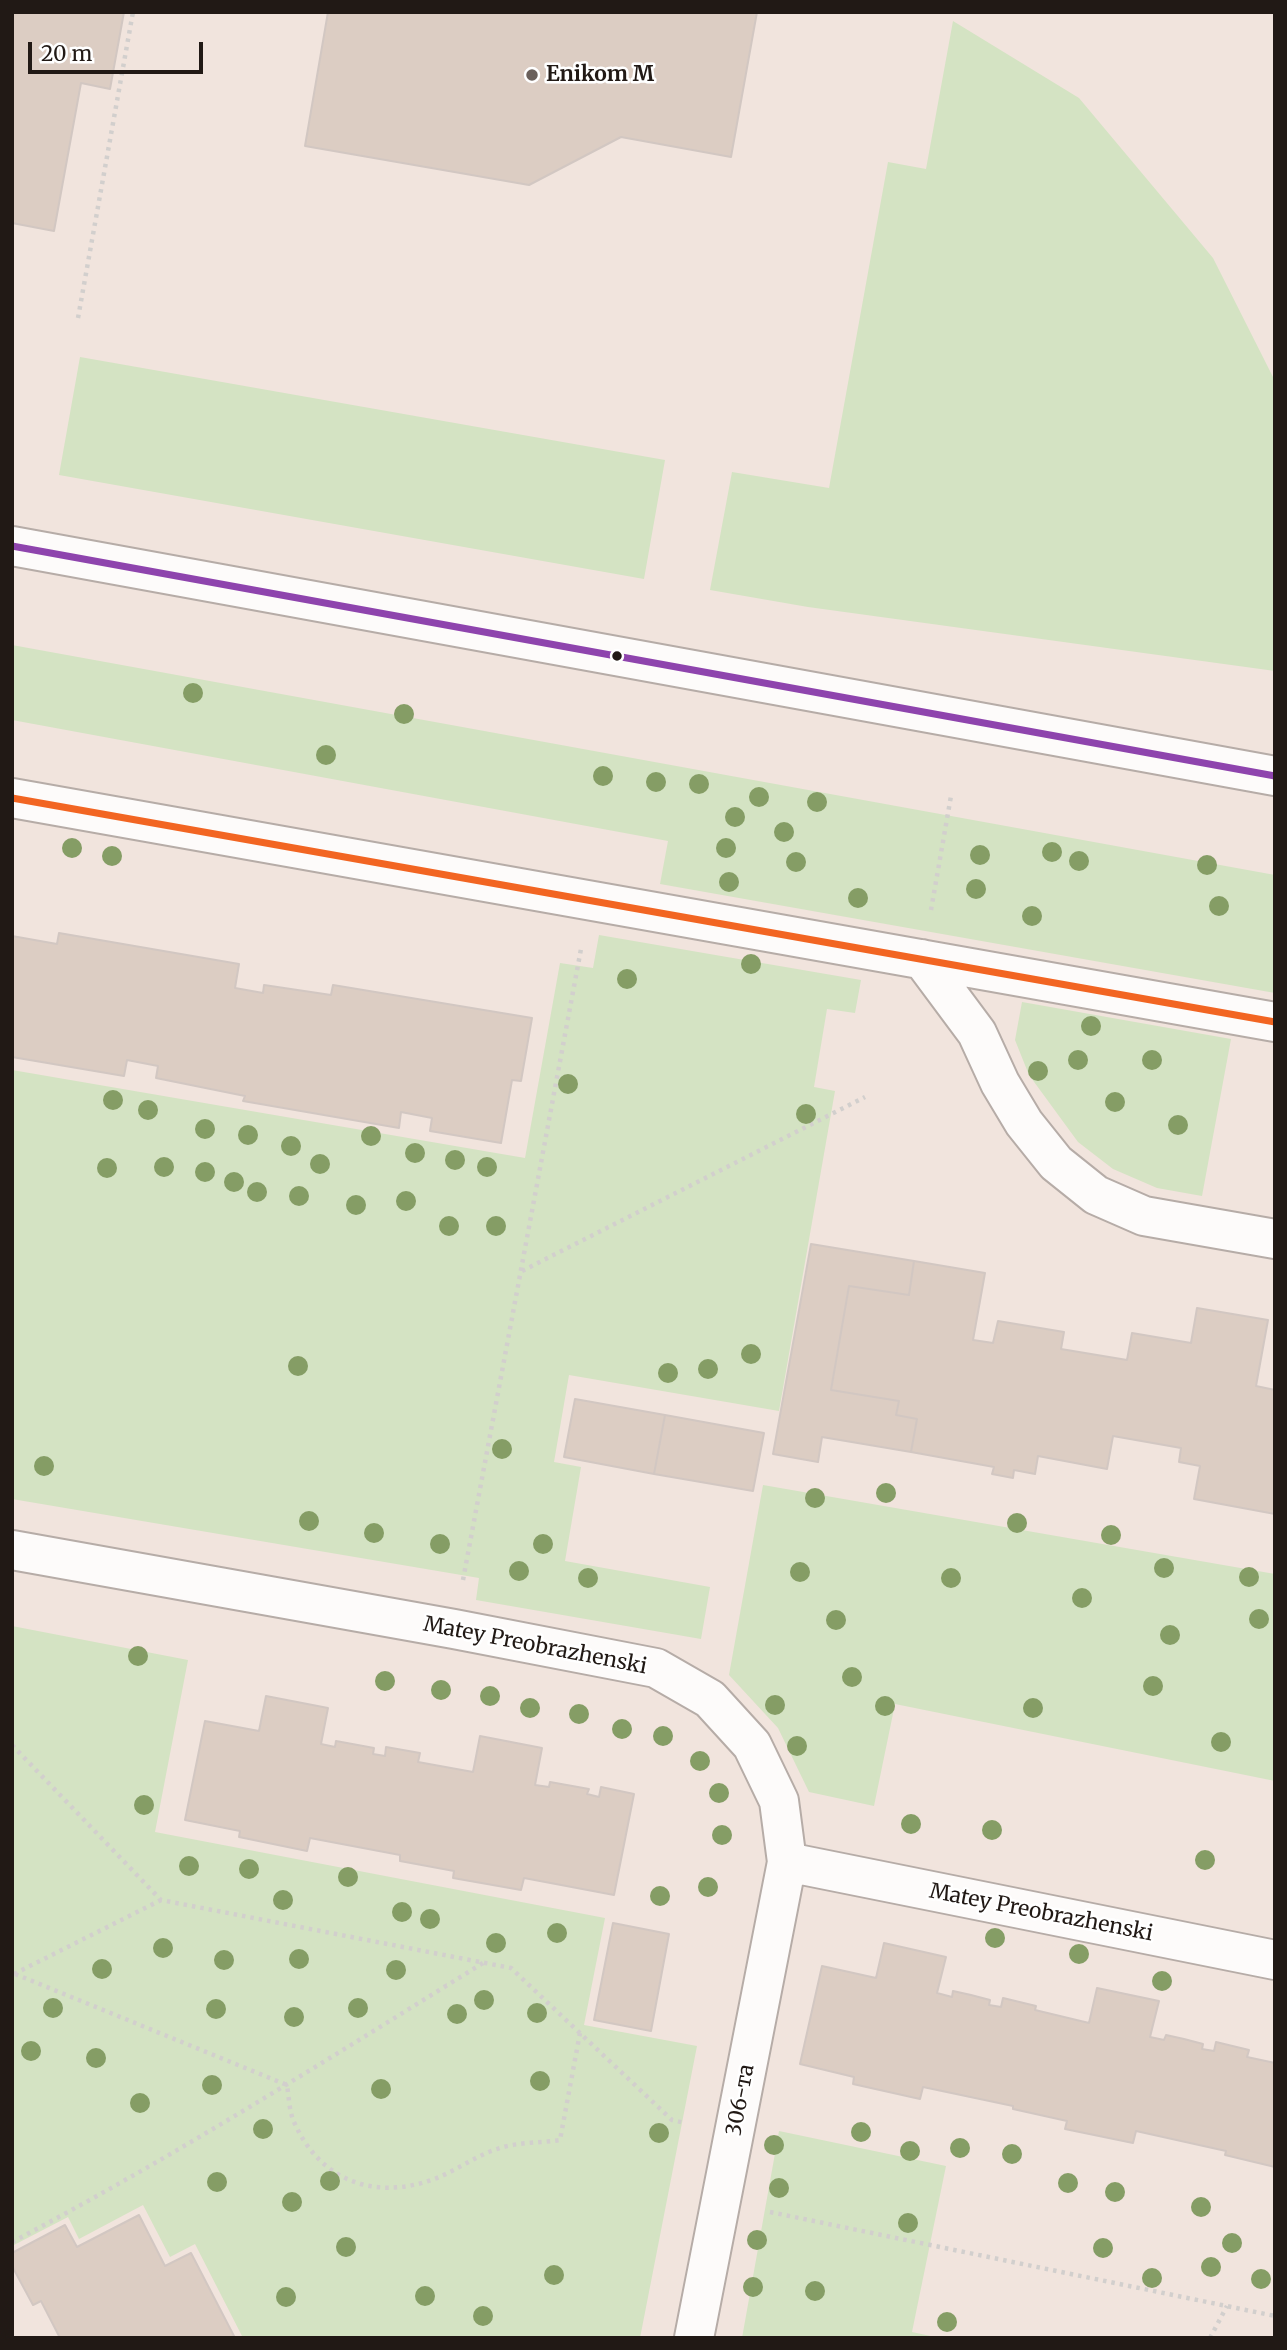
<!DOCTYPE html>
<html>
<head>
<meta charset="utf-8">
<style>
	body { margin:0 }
	#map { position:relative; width:1287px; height:2350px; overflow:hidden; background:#f1e4dd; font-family:Merriweather,serif }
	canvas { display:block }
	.frame { position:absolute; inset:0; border:14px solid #211915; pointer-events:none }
	.scale { position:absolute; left:28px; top:42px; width:175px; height:32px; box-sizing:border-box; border:4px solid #211915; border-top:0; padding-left:9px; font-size:21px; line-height:24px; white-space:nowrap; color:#211915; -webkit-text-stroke:5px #fff; paint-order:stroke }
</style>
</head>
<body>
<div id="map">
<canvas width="1287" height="2350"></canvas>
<div class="frame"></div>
<div class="scale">20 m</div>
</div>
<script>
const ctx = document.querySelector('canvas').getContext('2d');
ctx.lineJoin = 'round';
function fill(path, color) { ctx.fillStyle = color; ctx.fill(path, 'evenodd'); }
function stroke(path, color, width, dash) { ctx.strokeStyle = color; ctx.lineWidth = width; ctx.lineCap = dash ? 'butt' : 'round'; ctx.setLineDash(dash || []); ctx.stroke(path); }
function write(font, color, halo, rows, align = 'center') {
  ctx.font = font + ' Merriweather,serif'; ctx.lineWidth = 5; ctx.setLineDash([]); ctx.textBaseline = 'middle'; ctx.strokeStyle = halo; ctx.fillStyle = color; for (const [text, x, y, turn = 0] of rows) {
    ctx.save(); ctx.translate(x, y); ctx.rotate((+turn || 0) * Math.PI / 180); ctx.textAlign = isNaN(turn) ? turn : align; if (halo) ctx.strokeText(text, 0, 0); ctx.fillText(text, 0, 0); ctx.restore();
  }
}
const green = new Path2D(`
	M953,21L1079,98L1213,258L1275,381V671L808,607L710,590L732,472L829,488L888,162L926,169Z
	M80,357L665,460L644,579L59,475Z
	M12,645L1275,875V993L660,884L668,841L12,720Z
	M599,935L861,980L855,1013L827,1009L814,1087L835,1091L779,1411L569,1375L554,1462L581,1467L565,1561L710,1587L701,1639L476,1600L479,1578L12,1499V1070L525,1158L560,963L593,968Z
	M1022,1002L1231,1039L1202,1196L1157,1188L1113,1169L1078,1142L1029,1075L1015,1040Z
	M763,1485L1275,1574V1781L895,1704L874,1806L809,1792L778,1728L729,1675Z
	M12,1626L188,1660L155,1832L605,1918L584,2025L697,2046L640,2338H243L195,2244L170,2257L143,2205L79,2239L68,2217L12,2246Z
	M779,2131L946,2166L912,2332L940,2338H742Z`);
const building = new Path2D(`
	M12,12H124L110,89L81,83L54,231L12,223Z
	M328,12H757L731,157L621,137L529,185L305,146Z
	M59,933L239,964L235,988L263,993L264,985L331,995L333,985L532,1018L521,1081L512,1080L501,1143L430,1131L432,1118L401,1112L399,1128L243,1101L245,1096L156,1078L158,1066L127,1060L124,1076L12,1057V936L57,944Z
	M811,1244L914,1261L909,1295L849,1286L831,1390L899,1401L896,1415L917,1419L911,1452L822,1437L818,1462L773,1454Z
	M914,1261L985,1273L973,1340L993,1343L998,1321L1064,1332L1061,1349L1127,1360L1132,1333L1191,1343L1197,1308L1268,1320L1256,1386L1275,1390V1514L1194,1499L1200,1466L1179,1462L1181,1448L1113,1436L1107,1469L1038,1456L1035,1474L1014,1470L1013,1478L992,1474L994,1467L911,1452L917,1419L896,1415L899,1401L831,1390L849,1286L909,1295Z
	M575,1399L665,1415L654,1474L564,1457Z
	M665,1415L764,1433L753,1491L654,1474Z
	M266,1696L328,1708L321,1744L335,1747L336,1741L374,1748L373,1754L385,1756L386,1747L420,1753L418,1762L473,1772L480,1736L542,1748L535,1785L549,1787L550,1782L589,1789L587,1794L599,1797L601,1787L634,1794L614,1895L524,1878L521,1890L453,1878L454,1871L400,1861V1855L310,1838L307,1851L239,1837L240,1831L185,1820L205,1721L259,1731Z
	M613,1923L669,1934L651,2031L594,2020Z
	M884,1943L946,1957L937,1993L952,1997L953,1991L971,1995L990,2000L989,2005L1001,2007L1003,1998L1036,2006L1035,2010L1089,2023L1097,1988L1159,2001L1150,2037L1164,2040L1166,2035L1184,2039L1203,2044L1202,2049L1214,2051L1216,2042L1249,2050L1247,2057L1275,2063V2167L1225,2155L1226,2151L1136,2131L1133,2143L1065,2129L1067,2121L1013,2109V2106L923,2087L920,2099L853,2084L854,2077L800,2064L822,1966L876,1978Z
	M139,2215L165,2266L191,2253L235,2338H60L41,2301L33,2305L12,2266V2253L65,2225L77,2247Z`);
const path = new Path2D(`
	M78,318L133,12
	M931,910L951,796
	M522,1271L865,1097
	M463,1580L581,949
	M12,1745L161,1900L511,1968L672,2120L685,2123
	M14,1974L161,1900
	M15,1974L287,2085C289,2097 289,2111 294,2122C320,2181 375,2201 434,2179C456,2171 475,2156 497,2149C516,2142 540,2143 560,2140L580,2033
	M770,2212L1275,2316
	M12,2242C174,2157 328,2059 483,1963
	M1210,2338L1227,2306`);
const minor = new Path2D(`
	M12,798L1275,1022
	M922,959L977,1033L1000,1083L1024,1123L1056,1163L1096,1195L1144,1216L1275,1239
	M12,1550L454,1629L656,1668L710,1699L752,1745L779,1801L787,1862L1275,1960
	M694,2338L787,1862`);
const major = new Path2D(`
	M12,546L1275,776`);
const bus1 = new Path2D(`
	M12,546L1275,776`);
const bus2 = new Path2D(`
	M12,798L1275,1022`);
const trees = [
	[193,693],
	[404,714],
	[326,755],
	[603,776],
	[656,782],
	[699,784],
	[759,797],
	[817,802],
	[735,817],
	[784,832],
	[72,848],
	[726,848],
	[1052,852],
	[980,855],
	[112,856],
	[1079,861],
	[796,862],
	[1207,865],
	[729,882],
	[976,889],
	[858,898],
	[1219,906],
	[1032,916],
	[751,964],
	[627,979],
	[1091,1026],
	[1078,1060],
	[1152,1060],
	[1038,1071],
	[568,1084],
	[113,1100],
	[1115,1102],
	[148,1110],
	[806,1114],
	[1178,1125],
	[205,1129],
	[248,1135],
	[371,1136],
	[291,1146],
	[415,1153],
	[455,1160],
	[320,1164],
	[164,1167],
	[487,1167],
	[107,1168],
	[205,1172],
	[234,1182],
	[257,1192],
	[299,1196],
	[406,1201],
	[356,1205],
	[449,1226],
	[496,1226],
	[751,1354],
	[298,1366],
	[708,1369],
	[668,1373],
	[502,1449],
	[44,1466],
	[886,1493],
	[815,1498],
	[309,1521],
	[1017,1523],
	[374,1533],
	[1111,1535],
	[440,1544],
	[543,1544],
	[1164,1568],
	[519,1571],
	[800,1572],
	[1249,1577],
	[588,1578],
	[951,1578],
	[1082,1598],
	[1259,1619],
	[836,1620],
	[1170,1635],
	[138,1656],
	[852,1677],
	[385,1681],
	[1153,1686],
	[441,1690],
	[490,1696],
	[775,1705],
	[885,1706],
	[530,1708],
	[1033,1708],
	[579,1714],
	[622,1729],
	[663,1736],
	[1221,1742],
	[797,1746],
	[700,1761],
	[719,1793],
	[144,1805],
	[911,1824],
	[992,1830],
	[722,1835],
	[1205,1860],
	[189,1866],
	[249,1869],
	[348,1877],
	[708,1887],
	[660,1896],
	[283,1900],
	[402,1912],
	[430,1919],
	[557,1933],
	[995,1938],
	[496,1943],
	[163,1948],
	[1079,1954],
	[299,1959],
	[224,1960],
	[102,1969],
	[396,1970],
	[1162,1981],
	[484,2000],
	[53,2008],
	[358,2008],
	[216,2009],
	[537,2013],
	[457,2014],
	[294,2017],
	[31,2051],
	[96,2058],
	[540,2081],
	[212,2085],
	[381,2089],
	[140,2103],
	[263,2129],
	[861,2132],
	[659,2133],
	[774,2145],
	[960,2148],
	[910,2151],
	[1012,2154],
	[330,2181],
	[217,2182],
	[1068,2183],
	[779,2188],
	[1115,2192],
	[292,2202],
	[1201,2207],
	[908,2223],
	[757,2240],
	[1232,2243],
	[346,2247],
	[1103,2248],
	[1211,2267],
	[554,2275],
	[1152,2278],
	[1261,2279],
	[753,2287],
	[815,2291],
	[425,2296],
	[286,2297],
	[483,2316],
	[947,2322]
];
const markers = [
	[532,75,7,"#6a605b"],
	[617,656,6,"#211915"]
];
const poiNames = [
	["Enikom M",546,75]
];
const streetNames = [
	["Matey Preobrazhenski",535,1646,11],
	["Matey Preobrazhenski",1041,1913,11],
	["306-та",741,2100,-79]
];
fill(green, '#d4e3c3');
fill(building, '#dccdc3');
stroke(building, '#d2c7c2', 2);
stroke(minor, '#b6aca7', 42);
stroke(major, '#b6aca7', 42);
stroke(path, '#d2cfcd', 4.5, [3.5, 5]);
stroke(minor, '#fdfbfa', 38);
stroke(major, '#fdfbfa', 38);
stroke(bus1, '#8e44ad', 7);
stroke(bus2, '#f26522', 7);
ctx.fillStyle = '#859d65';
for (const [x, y] of trees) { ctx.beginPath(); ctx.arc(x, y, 10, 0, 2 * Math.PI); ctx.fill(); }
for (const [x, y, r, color] of markers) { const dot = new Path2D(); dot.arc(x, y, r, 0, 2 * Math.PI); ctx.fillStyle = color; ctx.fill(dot); stroke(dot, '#fff', 2.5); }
write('bold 21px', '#211915', '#fff', poiNames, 'left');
write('21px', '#211915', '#fff', streetNames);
</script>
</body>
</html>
